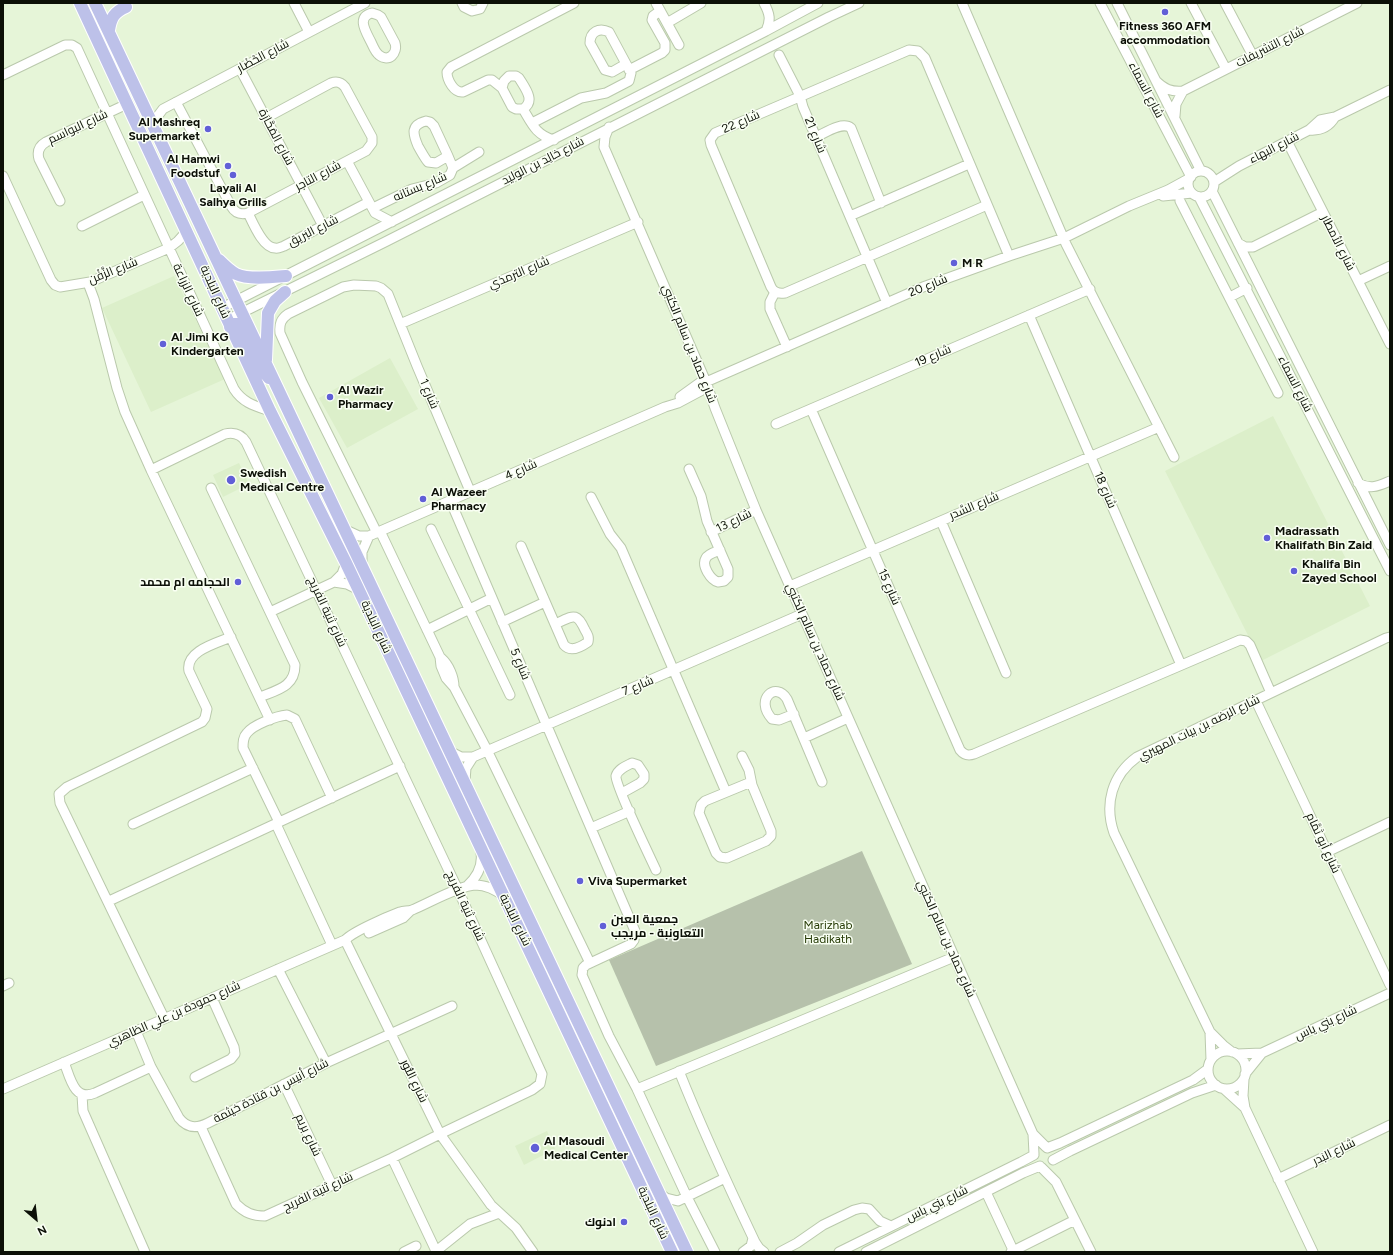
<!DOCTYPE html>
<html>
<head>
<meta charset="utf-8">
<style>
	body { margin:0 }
	#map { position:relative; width:1393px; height:1255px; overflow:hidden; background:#e6f5d8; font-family:Figtree,sans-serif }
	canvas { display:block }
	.frame { position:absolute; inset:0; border:4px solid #0c1007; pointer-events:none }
	.north { position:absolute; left:16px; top:1199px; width:40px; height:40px; -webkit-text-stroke:3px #f9fff3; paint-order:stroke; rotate:152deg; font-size:11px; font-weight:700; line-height:16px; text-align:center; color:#0c1007 }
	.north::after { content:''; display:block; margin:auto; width:14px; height:18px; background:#0c1007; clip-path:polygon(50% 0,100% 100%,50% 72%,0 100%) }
</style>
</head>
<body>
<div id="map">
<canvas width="1393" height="1255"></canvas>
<div class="frame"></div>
<div class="north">N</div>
</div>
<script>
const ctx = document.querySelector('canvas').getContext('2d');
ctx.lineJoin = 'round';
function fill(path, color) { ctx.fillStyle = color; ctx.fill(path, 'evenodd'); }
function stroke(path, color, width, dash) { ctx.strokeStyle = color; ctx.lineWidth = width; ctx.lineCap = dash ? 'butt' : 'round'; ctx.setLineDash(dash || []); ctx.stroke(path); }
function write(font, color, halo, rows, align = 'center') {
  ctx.font = font + ' Figtree,Cairo,sans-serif'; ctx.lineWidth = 3; ctx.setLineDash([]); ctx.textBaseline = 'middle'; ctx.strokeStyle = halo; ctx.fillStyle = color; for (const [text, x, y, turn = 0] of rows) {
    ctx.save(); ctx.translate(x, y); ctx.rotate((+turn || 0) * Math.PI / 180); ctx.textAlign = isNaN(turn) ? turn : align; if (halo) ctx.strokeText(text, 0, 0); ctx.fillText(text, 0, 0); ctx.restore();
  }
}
const built = new Path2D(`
	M174,276L225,379L151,412L102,308Z
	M390,358L418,409L347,448L319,398Z
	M1273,416L1370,606L1261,661L1165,471Z
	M239,463L249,484L223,497L213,475Z
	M547,1131L555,1149L524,1165L515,1146Z`);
const green = new Path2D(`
	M862,851L912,964L656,1066L609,960Z`);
const minor = new Path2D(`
	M294,3L309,32
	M462,3L464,7L472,11L480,9L483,3
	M656,3L679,45
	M764,3C770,14 771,20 766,31
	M962,3L1066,244L1174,457
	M1100,3L1191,177
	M1117,3L1201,171
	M1191,3L1226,69
	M1225,3L1253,56
	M372,13L378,15L381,17L395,43C398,53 389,63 379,55C375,52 373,46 371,42C366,32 356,17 372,13Z
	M667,23L701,3
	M779,55L800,96L803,107L887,303
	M240,69L323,226
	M629,70L662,53L665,50V43L652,20L653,16L660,11
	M3,75L65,45H72L77,48L234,389C243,403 255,406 270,411
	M509,76H516L519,78C525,88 536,101 523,109H516L512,107L502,88L504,81Z
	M1156,81C1164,89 1171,92 1183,91L1357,3
	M502,88L492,80H488L463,92C454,93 447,80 447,72L451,67L574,3
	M176,102L231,206C235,213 240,215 248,213L366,151L372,143V137L345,87C341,82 337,81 331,83L266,118
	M523,109C532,124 536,135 554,140
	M1175,116L1176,104L1183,91
	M426,121L430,122L434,126L448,156L436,163L428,162C424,157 421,151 418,146C413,134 410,125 426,121Z
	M532,123L581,98L606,93L629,81L631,73L609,32C599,27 590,32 590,43L605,70L612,72L626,64
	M154,127L157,117L163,109L365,3
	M609,127L605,137L604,147L706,382L715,408L756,510L1033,1134L1046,1147
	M1309,130C1320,131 1329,127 1335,117
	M816,137C825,133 842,121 851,128L881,203
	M1287,141L1390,344
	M347,161L375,213L392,222
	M453,168L479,152
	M1188 184a13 13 0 1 1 26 0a13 13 0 1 1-26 0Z
	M3,176L51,280L55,285L60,287L90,282L169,248L178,241L187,231
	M1214,182L1239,166L1309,130L1320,120L1335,117L1390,90
	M1212,191L1390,545
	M1163,196L1192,193
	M1199,197L1390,571
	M60,201L39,159C37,152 39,146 46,142L127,104
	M1180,201L1278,393
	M987,205L785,293C779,294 774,293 771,287L711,145L710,140L715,133L909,50L918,51L925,58L1009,256
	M373,208L412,189L436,183L450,175L453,168L448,156
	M248,213C253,223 263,248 275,248C278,249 281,247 284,246L369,202
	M850,216L969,164
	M82,226L144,195
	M1238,243L1245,247H1253L1323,212
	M1358,281L1390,266
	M88,283L94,299L117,388L125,412L151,470L270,720
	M775,292L770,302V309L787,347
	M1230,297L1247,288
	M222,308L766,31L818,3
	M1029,315L1181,665
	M227,320L385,242L829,17L859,3
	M400,324L638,222
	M706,382L923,287L1009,256L1064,238L1129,206L1168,190L1190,178
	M680,397L705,379
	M811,409L960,750C964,755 968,756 974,754L1240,640L1246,641L1250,645L1271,693
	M776,424L1090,289
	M689,469L701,496L707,521L728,569V577L724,581L718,582C711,580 701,566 706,558C708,554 715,552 720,550
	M151,470L225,434C234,432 241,434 246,442L458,890L542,1074L540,1084L532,1090L440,1134L392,1158L265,1216C253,1216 245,1213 236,1204L201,1127
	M1358,483C1371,490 1378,486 1390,481
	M211,488L295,665C295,687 277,690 260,697
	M591,497L610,534L621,548L726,792
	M450,500L635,931L634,940L631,944L586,965L583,968L582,975L609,1036L637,1089L687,1197L715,1252
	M941,521L1006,673
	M431,529L510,695
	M346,530L359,536H369L665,407L678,403L708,387
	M380,531L440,657L441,666L446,678L454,687L485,746L590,963
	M711,532L756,510
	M377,533L302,382L280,333C279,324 281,319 288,314L343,287L354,285L376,286L381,288L388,294L417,366L470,491
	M521,546L564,645C571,653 581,647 588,642C589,637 588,635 585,630C576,610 572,617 555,624
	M362,564V552L369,536
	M334,582L347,584L359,590
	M790,586L1159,427
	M270,612L334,582L342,574L346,563
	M502,622L545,602
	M427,630L492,598
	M441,658C449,665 454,677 454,687
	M1256,701L1390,985
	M794,714L779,720L772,719C754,699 776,681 787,699L822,782
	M804,738L848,718
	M451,752L461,757H473L802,614
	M742,756L749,770L752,785L771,831V836L766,841L727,858L720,857L716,853L699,813L701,805L705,801L751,782
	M465,781L466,768L473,757
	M622,793L640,783L644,779V774L638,765L632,763C626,766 618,769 616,776C615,785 650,857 656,870
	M279,822L243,748C243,742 243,737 247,733C253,725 276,716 287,715L295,719L332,798
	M133,824L253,768
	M276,824L332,945
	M591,828L630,811
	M1327,852L1390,822
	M467,886C477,877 483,867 481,853
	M109,901L400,766
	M369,933L403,918L410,911
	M345,940L440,1134L491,1205L516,1228L533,1252
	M278,969L326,1063
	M3,986L9,983
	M164,1018L60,803L59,794L67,787L202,722L205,718L207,709L189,671C185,651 217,643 231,637
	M136,1031L151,1067L179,1118C187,1128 196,1129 208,1123L326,1063L452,1006
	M1210,1032L1211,1060
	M1208 1070a19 19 0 1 1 38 0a19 19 0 1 1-38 0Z
	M1232,1052L1223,1045L1210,1032L1114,833C1104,804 1112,775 1137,757L1386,638L1390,637
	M1237,1054L1262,1053L1390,993
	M64,1062C70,1077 74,1102 95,1093L151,1067
	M679,1071C702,1129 728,1185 755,1242L759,1248L764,1252
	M1245,1074L1262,1053
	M195,1077L231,1059L235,1054L234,1047L212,998
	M1244,1079L1243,1096L1245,1108
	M284,1084L332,1185
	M3,1089L345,940C354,931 387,917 400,912C404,911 408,911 412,910C429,903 458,886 475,885C487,885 495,890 504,896
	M637,1089L954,957
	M1224,1089L1245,1108L1313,1252
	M82,1095L83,1111L145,1252
	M1033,1134L1034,1154
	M1047,1148L1060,1143L1193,1080L1208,1069
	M392,1158L436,1251
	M1053,1160L1070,1151L1192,1093L1216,1085
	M1041,1167L1056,1182L1091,1252
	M1278,1179L1390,1125
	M986,1192L1014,1252
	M659,1193L666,1198L678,1201L725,1178
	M404,1252L416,1246
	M435,1252L470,1224L499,1213
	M743,1252L751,1246L753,1238
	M780,1252L797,1243L823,1225L854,1210L862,1208L869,1209L880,1221L891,1226
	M839,1252L1021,1162L1034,1155
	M866,1252L1023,1173L1040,1166
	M1011,1252L1075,1220`);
const major = new Path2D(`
	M80,3L270,411L346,563L672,1252
	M95,3L687,1252
	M109,30C111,18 114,12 126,7
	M219,260C224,265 230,271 236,274C248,280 274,277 286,276
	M230,327L233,324H237L239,325L258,365L269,378
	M266,360L268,313L275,301L285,292`);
const markers = [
	[1165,12,4,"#615fd7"],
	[208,129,4,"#615fd7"],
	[228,166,4,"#615fd7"],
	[233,175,4,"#615fd7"],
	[954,263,4,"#615fd7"],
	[163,344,4,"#615fd7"],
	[330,397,4,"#615fd7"],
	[231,480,5,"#615fd7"],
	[423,499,4,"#615fd7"],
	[1267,538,4,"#615fd7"],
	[1294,571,4,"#615fd7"],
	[238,582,4,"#615fd7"],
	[580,881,4,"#615fd7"],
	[603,926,4,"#615fd7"],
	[535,1148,5,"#615fd7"],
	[624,1222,4,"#615fd7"]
];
const poiNames = [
	["Fitness 360 AFM",1165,26,"center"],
	["accommodation",1165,40,"center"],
	["Al Mashreq",200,122,"right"],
	["Supermarket",200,136,"right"],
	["Al Hamwi",220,159,"right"],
	["Foodstuf",220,173,"right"],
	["Layali Al",233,188,"center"],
	["Salhya Grills",233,202,"center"],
	["M R",962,263],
	["Al Jimi KG",171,337],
	["Kindergarten",171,351],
	["Al Wazir",338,390],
	["Pharmacy",338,404],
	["Swedish",240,473],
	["Medical Centre",240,487],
	["Al Wazeer",431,492],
	["Pharmacy",431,506],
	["Madrassath",1275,531],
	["Khalifath Bin Zaid",1275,545],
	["Khalifa Bin",1302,564],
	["Zayed School",1302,578],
	["الحجامه ام محمد",230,582,"right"],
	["Viva Supermarket",588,881],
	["جمعية العبن",611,919],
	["التعاونبة - مريجب",611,933],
	["Al Masoudi",544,1141],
	["Medical Center",544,1155],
	["ادنوك",616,1222,"right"]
];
const streetNames = [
	["شارع التشريفات",1270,47,-27],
	["شارع الحْضَار",263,56,-28],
	["شارع السماء",1146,90,62],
	["شارع 22",741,122,-24],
	["شارع البواسم",78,127,-25],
	["شارع 21",815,135,67],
	["شارع المَحَّارَة",276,137,62],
	["شارع البهاء",1274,148,-27],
	["شارع خالِد بن الوليد",543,161,-27],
	["شارع التاجر",318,176,-28],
	["شارع بستانه",420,187,-23],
	["شارع البَريق",313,231,-27],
	["شارع الأمطار",1338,243,63],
	["شارع الزَّفْن",113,271,-22],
	["شارع الترمذي",519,273,-23],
	["شارع 20",928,286,-22],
	["شارع الزراعة",188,290,65],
	["شارع البلدية",215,292,66],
	["شارع حماد بن سالم الكتبي",689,344,68],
	["شارع 19",933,356,-23],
	["شارع السماء",1295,384,63],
	["شارع 1",429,394,67],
	["شارع 4",521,470,-24],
	["شارع 18",1105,490,67],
	["شارع السَّدر",974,506,-23],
	["شارع 13",734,521,-26],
	["شارع 15",889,587,66],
	["شارع ثنية الفريج",327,612,65],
	["شارع البلدية",376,627,65],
	["شارع حماد بن سالم الكتبي",815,642,66],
	["شارع 5",520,664,67],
	["شارع 7",638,686,-23],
	["شارع الرضه بن بيات المهيري",1199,728,-26],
	["شارع أبو تَمَّام",1323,843,65],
	["شارع ثنية الفريج",465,906,65],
	["شارع البلدية",515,920,64],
	["شارع حماد بن سالم الكتبي",946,939,66],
	["شارع حمودة بن علي الظاهري",174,1014,-24],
	["شارع بني ياس",1326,1023,-25],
	["شارع النُّور",414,1081,64],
	["شارع أنيس بن قتادة خيثمة",271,1091,-27],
	["شارع بريم",308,1135,65],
	["شارع البَدر",1334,1152,-26],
	["شارع ثنية الفريج",318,1192,-25],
	["شارع بني ياس",937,1204,-26],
	["شارع البلدية",653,1213,65]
];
const parkNames = [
	["Marizhab",828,925],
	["Hadikath",828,939]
];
fill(built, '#dcefca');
fill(green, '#b6c1ab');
stroke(minor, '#bac9ac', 11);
stroke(major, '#fff', 14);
stroke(minor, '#fff', 9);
stroke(major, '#bdc1e9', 12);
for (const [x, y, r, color] of markers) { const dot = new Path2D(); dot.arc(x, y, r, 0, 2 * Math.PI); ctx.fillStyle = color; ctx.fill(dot); stroke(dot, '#f9fff3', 1.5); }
write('bold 12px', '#0c1007', '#f9fff3', poiNames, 'left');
write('12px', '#0c1007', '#f9fff3', streetNames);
write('12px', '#273c07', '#f9fff3', parkNames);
</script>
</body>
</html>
